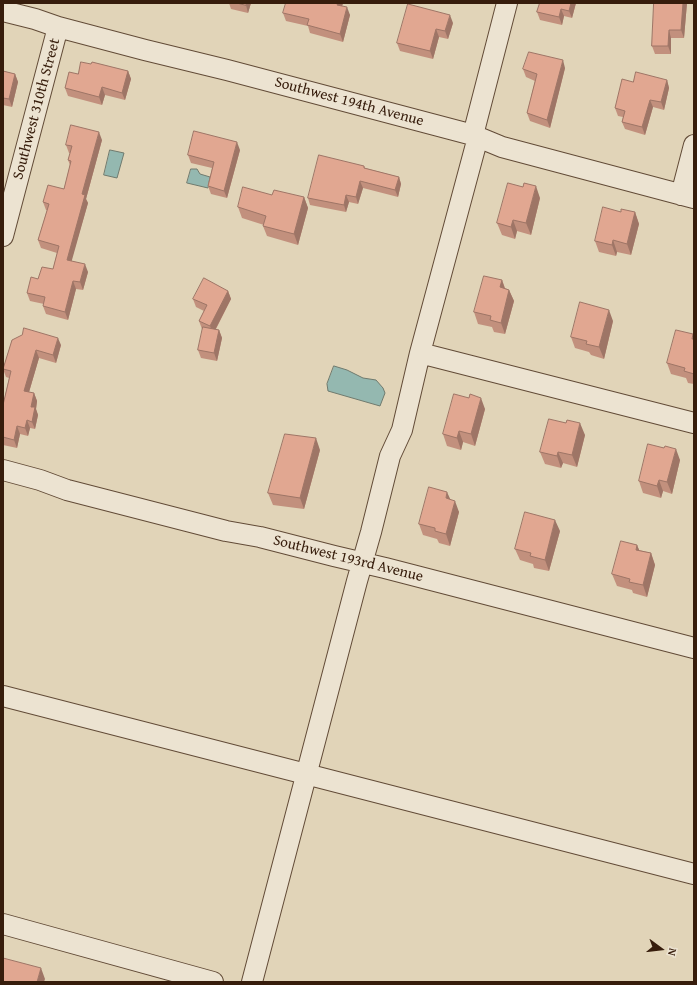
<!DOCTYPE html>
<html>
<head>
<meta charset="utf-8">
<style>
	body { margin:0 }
	#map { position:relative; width:697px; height:985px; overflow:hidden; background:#e1d4b8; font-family:"Gentium Book Plus",serif }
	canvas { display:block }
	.frame { position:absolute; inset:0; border:4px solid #371d0c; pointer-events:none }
	.north { position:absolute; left:641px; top:929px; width:40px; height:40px; -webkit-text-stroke:3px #ece3d1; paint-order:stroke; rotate:105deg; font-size:11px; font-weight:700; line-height:16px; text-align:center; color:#371d0c }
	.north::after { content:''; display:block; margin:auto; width:14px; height:18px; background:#371d0c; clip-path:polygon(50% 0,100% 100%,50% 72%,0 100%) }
</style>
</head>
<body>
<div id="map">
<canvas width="697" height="985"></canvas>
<div class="frame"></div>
<div class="north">N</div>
</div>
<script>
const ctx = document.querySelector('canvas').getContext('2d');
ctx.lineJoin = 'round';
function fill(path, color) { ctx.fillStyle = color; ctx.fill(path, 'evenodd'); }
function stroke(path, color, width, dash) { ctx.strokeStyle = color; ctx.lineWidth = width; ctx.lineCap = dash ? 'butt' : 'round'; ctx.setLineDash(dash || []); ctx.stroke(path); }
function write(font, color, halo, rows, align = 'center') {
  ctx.font = font + ' "Gentium Book Plus",serif'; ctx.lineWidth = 3.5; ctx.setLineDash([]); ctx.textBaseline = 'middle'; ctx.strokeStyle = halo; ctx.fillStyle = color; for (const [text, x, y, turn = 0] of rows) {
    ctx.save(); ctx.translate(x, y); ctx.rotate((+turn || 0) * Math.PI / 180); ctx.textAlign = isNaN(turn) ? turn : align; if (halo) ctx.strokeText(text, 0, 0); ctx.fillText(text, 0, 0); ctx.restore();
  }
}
const water = new Path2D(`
	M110,150L124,153L117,178L104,175Z
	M191,169H197L200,174L210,177L208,188L187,183Z
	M334,366L347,370L363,378L376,380L383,388L385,393L380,406L328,391L327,384Z`);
const minor = new Path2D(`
	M3,11L35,19L58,27L145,50L227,70L473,135L502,147L694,198
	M473,135L507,3
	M681,195L694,145
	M3,236L58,27
	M420,353L694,423
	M3,470L40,480L67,490L226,531L260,537L334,556L385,568L694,648
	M3,696L694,874
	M3,924L213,982
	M252,982L357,581L371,532L390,456L402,430L420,353L478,137`);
const wall = new Path2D(`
	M229,3H251L248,13L231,9Z
	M343,3L342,6L350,15L343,42L310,33L308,26L286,21L283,13Z
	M540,3H576L572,18L564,16L562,25L540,20L537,12Z
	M654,3H687L684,38H671V54H655L652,46Z
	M453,23L448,39L439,37L433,59L400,51L397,43Z
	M91,64L128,71L131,79L125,100L105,95L102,105L68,96L65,88L78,74Z
	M565,68L550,128L530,121L527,113L535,81L526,77L523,69Z
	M3,71L15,74L18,82L12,107L3,105Z
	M667,80L669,88L664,110L653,107L645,135L625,129L622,122L623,117L618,116L615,108L633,82Z
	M102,140L86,199L88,203L71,261L88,272L83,290L76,289L68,320L46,314L43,306L44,304L30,301L27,293L38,279L53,269L57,253L41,248L38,240L47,210H46L43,202L64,189L70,165L68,160L70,153H69L66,145Z
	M240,150L227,198L211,194L208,186L212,168L191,163L188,155Z
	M364,166L365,168L399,177L401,184L398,197L363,188L358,204L349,202L346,212L310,205L308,198Z
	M272,195L304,197L308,208L298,245L267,236L263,226L264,225L242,218L238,207Z
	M540,198L531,235L517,231L515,239L502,235L497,223Z
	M621,212H635L639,224L631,255L617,252L616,256L599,252L595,241Z
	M502,280L505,288L509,290L514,301L505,334L494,332L492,327L478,324L474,312Z
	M228,291L231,299L216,329L219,330L222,338L217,361L201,358L198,350L203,330L202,329L199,321L204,311L196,307L193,299Z
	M613,321L604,359L591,355L589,352L575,348L571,337Z
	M694,337V384L688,383L686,378L671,374L667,363Z
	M12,340L61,345L56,363L39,358L29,392L34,393L37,401L36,409L38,415L35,429L30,428L28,436L20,434L17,448L3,445V405L9,378L6,377L3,369Z
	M469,398L485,409L475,446L463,442L461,450L447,446L443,434Z
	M566,423L585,435L577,467L563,463L561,468L545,464L540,452Z
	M664,448L680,460L672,494L663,491L661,498L643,493L639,481Z
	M320,450L304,509L273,505L268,493Z
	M450,500L459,512L450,546L439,543L437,539L423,535L419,524Z
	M560,531L549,571L534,568L533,564L520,560L515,549Z
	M637,545L639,550L651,553L655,565L647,597L633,593L632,590L617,586L612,574Z`);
const shadedWall = new Path2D(`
	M246,3H251L248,13L246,5Z
	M338,3H343L340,13L337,5Z
	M571,3H576L572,18L569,11Z
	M683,3H687L684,38L681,30Z
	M347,7L350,15L343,42L340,34Z
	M561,9L564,16L562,25L559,17Z
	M450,15L453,23L448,39L445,31Z
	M436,29L439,37L433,59L430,51Z
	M669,30L671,38V54L668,46Z
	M563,60L565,68L550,128L547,120Z
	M128,71L131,79L125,100L122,93Z
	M15,74L18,82L12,107L9,99Z
	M667,80L669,88L664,110L661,102Z
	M102,87L105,95L102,105L99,97Z
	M650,100L653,107L645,135L642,127Z
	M99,132L102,140L86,199L88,203L70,267L67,260L82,194Z
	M237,142L240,150L227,198L224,191Z
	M399,177L401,184L398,197L395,190Z
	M360,181L363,188L358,204L356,197Z
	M536,186L540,198L531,235L526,223Z
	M346,195L349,202L346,212L344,205Z
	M304,197L308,208L298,245L294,234Z
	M635,212L639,224L631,255L627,244Z
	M513,220L517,231L515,239L511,227Z
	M613,240L617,252L616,256L612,245Z
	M85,264L88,272L83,290L80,282Z
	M502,280L506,292L500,287Z
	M73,281L76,289L68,320L65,312Z
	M509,290L514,301L505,334L501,323Z
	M228,291L231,299L213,334L210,326Z
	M609,310L613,321L604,359L599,347Z
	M219,330L222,338L217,361L214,353Z
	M693,334L694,337V345L692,339Z
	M58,338L61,345L56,363L53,355Z
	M36,350L39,358L27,399L24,391Z
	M34,393L37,401L36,409L38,415L35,429L32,422L31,407Z
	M481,398L485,409L475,446L471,434Z
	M27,420L30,428L28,436L25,428Z
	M580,423L585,435L577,467L572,455Z
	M17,426L20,434L17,448L14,440Z
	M459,431L463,442L461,450L457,438Z
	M316,438L320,450L304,509L300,498Z
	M676,449L680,460L672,494L667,482Z
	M558,452L563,463L561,468L557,456Z
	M659,480L663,491L661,498L657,486Z
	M447,492L452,503L446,498Z
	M455,501L459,512L450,546L446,534Z
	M555,520L560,531L549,571L545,560Z
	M637,545L642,557L636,550Z
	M651,553L655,565L647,597L643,585Z
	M41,968L45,979L44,982H37Z`);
const building = new Path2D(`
	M237,3H246V5Z
	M286,3H338L337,5L347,7L340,34L307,25L309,19L283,13Z
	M540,3H571L569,11L561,9L559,17L537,12Z
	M654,3H683L681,30H669L668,46H652Z
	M408,4L450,15L445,31L436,29L430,51L397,43Z
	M529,52L563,60L547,120L527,113L537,74L523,69Z
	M81,62L91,64L92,62L128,71L122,93L102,87L99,97L65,88L69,72L78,74Z
	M3,71L15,74L9,99L3,98Z
	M636,72L667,80L661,102L650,100L642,127L622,122L625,111L615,108L622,79L633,82Z
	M71,125L99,132L82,194L85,195L67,260L85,264L80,282L73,281L65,312L43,306L45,297L27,293L31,277L38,279L42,267L53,269L59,246L38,240L49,204L43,202L48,185L64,189L71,161L68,160L72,146L66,145Z
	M194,131L237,142L224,191L208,186L214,162L188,155Z
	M319,155L364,166V168L399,177L395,190L360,181L356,197L346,195L344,205L308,198Z
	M508,183L523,187L524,183L536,186L526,223L513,220L511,227L497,223Z
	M243,187L272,195L274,190L304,197L294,234L263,226L266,216L238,207Z
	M603,207L621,212V209L635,212L627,244L613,240L612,245L595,241Z
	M484,276L502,280L500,287L509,290L501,323L490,320L491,316L474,312Z
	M204,278L228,291L210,326L199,321L207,305L193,299Z
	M580,302L609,310L599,347L586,344L587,341L571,337Z
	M203,327L219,330L214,353L198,350Z
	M24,328L58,338L53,355L36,350L24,391L34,393L31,407H35L32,422L27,420L25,428L17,426L14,440L3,437V405L11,371L3,369L12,340L22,335Z
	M676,330L693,334L692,339H694V374L684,371L685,368L667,363Z
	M454,394L469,398L470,394L481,398L471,434L459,431L457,438L443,434Z
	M549,419L566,423L567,420L580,423L572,455L558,452L557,456L540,452Z
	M285,434L316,438L300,498L268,493Z
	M648,444L664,448L665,446L676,449L667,482L659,480L657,486L639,481Z
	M429,487L447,492L446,498L455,501L446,534L435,531V528L419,524Z
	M525,512L555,520L545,560L530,556L531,553L515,549Z
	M621,541L637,545L636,550L651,553L643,585L629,582L630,579L612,574Z
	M3,958L41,968L37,982H3Z`);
const streetNames = [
	["Southwest 194th Avenue",349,102,15],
	["Southwest 310th Street",37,109,-75],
	["Southwest 193rd Avenue",348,559,14]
];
fill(water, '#94b8b0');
stroke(water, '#6f7a6e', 1);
stroke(minor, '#624b37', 22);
stroke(minor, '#ece3d1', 20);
fill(wall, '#c2907d');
fill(shadedWall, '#9e7566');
fill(building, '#e1a791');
stroke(building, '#9e7566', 1);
write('15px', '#371d0c', '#ece3d1', streetNames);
</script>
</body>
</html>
